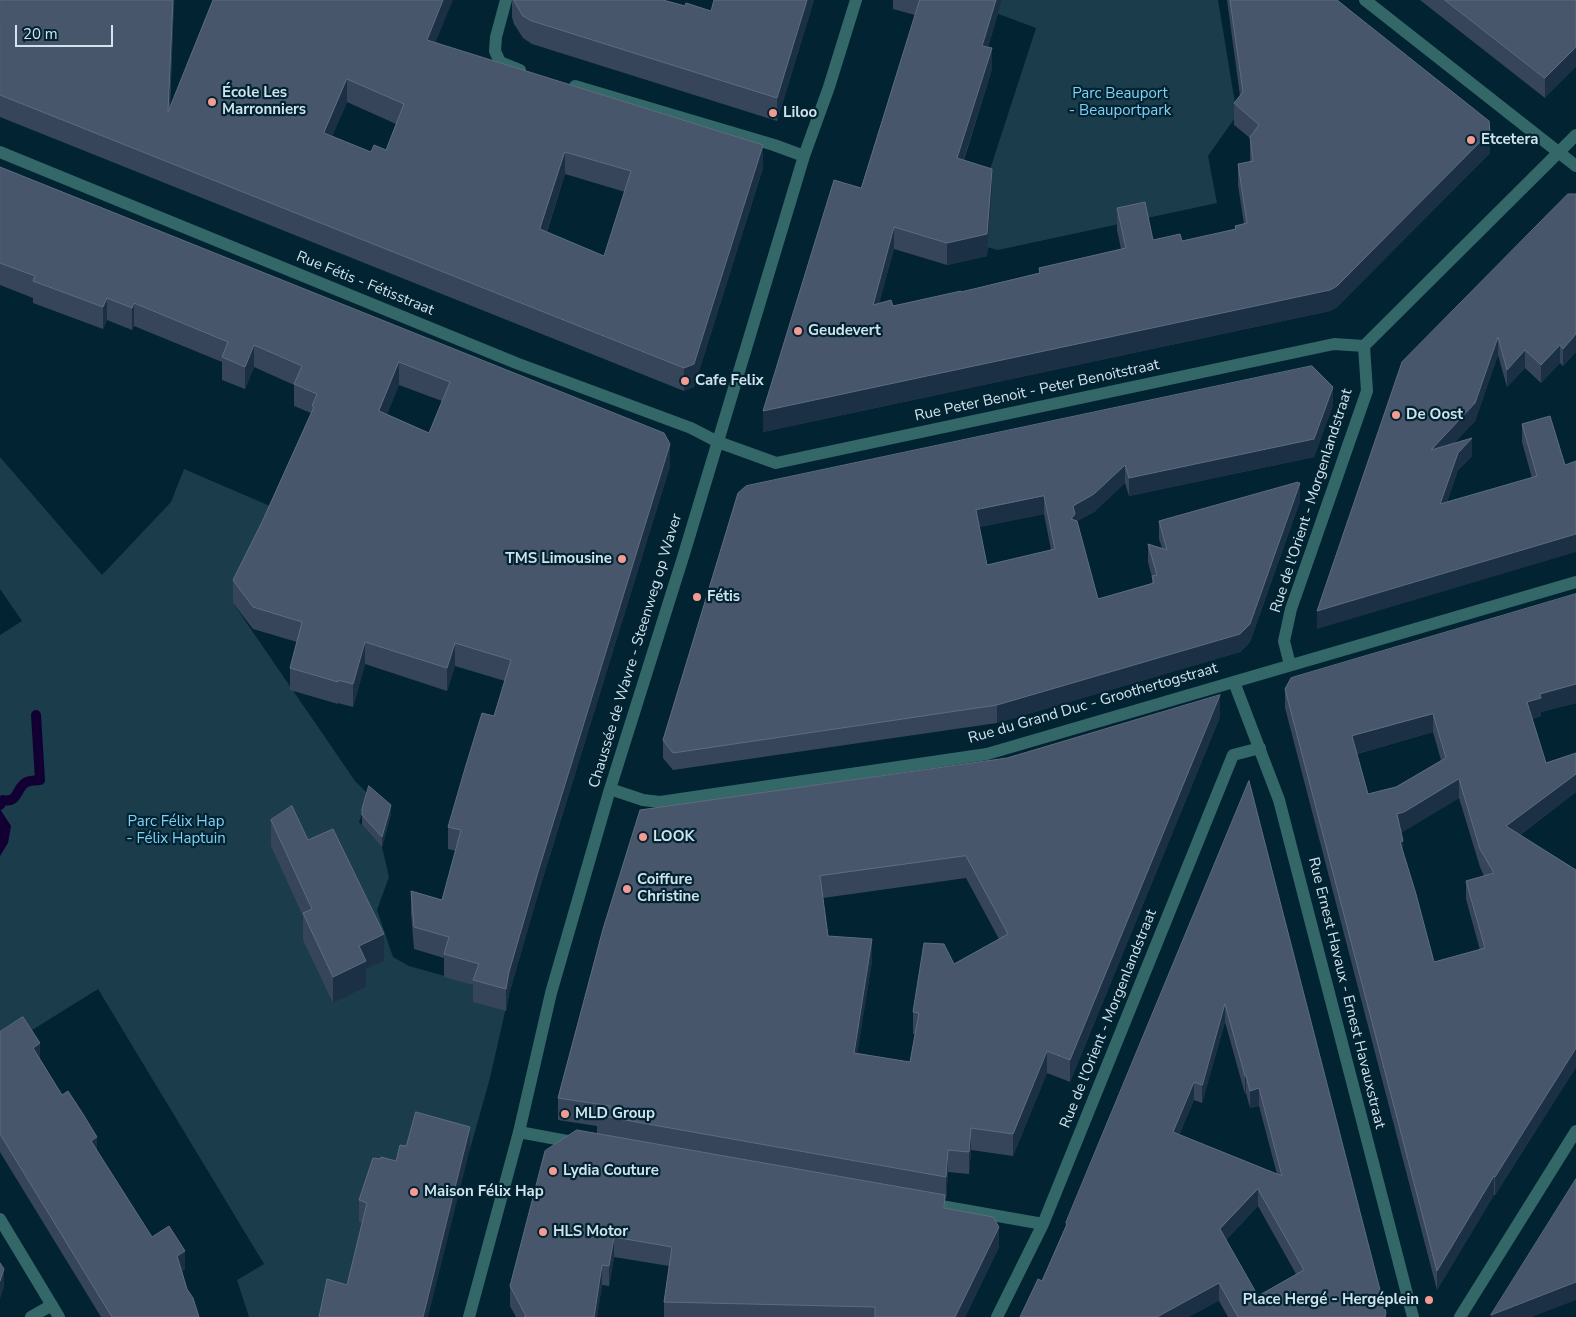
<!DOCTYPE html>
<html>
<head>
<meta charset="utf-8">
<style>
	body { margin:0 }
	#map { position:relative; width:1576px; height:1317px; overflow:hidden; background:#022331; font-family:"Nunito Sans",sans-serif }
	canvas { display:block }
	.scale { position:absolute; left:15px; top:25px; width:98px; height:22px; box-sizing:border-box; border:2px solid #d1e3ec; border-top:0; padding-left:6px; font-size:15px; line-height:18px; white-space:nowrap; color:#d1e3ec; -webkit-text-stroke:4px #022331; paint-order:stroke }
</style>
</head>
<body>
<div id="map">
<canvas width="1576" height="1317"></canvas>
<div class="scale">20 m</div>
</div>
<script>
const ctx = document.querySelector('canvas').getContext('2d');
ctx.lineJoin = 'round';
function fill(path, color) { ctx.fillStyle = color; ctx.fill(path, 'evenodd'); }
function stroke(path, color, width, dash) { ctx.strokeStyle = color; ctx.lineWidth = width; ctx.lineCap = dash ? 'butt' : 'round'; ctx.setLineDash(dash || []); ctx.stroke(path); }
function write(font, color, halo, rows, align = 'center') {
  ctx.font = font + ' "Nunito Sans",sans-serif'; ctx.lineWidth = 4.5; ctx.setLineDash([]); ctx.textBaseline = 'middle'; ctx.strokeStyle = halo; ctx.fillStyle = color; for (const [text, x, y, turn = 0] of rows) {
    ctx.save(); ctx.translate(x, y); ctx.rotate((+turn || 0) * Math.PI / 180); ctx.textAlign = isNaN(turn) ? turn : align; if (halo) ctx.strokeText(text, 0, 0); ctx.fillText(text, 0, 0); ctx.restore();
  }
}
const green = new Path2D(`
	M980,0H1218L1237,115L1208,156L1217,203L998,250L972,243L984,188L1036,28L977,6Z
	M0,457L102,575L171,502L184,469L277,509L233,603L355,781L369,795L359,822L382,847L389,877L377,910L393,957L409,966L509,994L490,1078L470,1149L367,1224L380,1267L324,1317H249L237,1280L264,1264L98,989L0,1050V635L22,621L0,589Z`);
const water = new Path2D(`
	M0,809L11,826L8,843L0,856Z`);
const stream = new Path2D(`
	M0,805L3,800C19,804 16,786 27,782C31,780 36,781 40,780L36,715`);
const minor = new Path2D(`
	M506,0L496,37L495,51L500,62L520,70
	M1365,0L1576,166
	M575,86L774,145L804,156
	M0,152L516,363L691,428L718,442L776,463L1334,344L1364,346
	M1364,346L1576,135
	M1290,665L1284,641L1291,609L1367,391L1364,346
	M1234,682L1279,800L1413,1317
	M610,789L643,800L660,802L987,754L1576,582
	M519,1132L578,1143
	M930,1204L1043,1224
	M0,1219L59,1317
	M31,1317L52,1305
	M469,1317L519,1132L551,993L610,789L684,554L804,156L829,87L856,0
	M997,1317L1043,1224L1233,755L1260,748
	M1460,1317L1576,1131`);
const wall = new Path2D(`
	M0,0H174L170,109L435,42L763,168L694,387L684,391L0,117ZM347,102L396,124L386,150L371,152L332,136ZM565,174L625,192L604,256L547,232Z
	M512,0H663L685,6L711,11L814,0L777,121L532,44L523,38L514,24L512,17Z
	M893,0H1002L988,47L992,69L964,160L992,191L987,256L947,265L894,249L879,303L893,306L961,292L1039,273V268L1121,249L1117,230V208L1153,240L1182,241L1235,230V226L1244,224L1238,185V164L1250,162V138L1234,125V103L1240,96L1227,0H1337L1490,153L1337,307L1330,311L763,432L861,188L915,15L893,9Z
	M1420,0H1576L1545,98Z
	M0,167L670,466L538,894L509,994L506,1011L473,1002V985L444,977V958L414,949L411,913V891L442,900L456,851L448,849V827L494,716L505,681L455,666L447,691L365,664L353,707L338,703V704L290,690V668L297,642L253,629L233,603V580L262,522L311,413L294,406V385L254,367L245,389L222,380V362L134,326L132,330L107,320L103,329L33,303V298L0,285ZM399,385L442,401L429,433L387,414Z
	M1576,194V352L1563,366L1560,363L1541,383L1525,368L1507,387L1498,355L1475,421L1454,443L1472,456L1458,470L1447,502L1532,478L1522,442V424L1565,465L1317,629Z
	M1333,405L1314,457L1129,496L1125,483L1094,512L1077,521L1098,599L1152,583V577L1148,562V544L1162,548L1159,539V521L1298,483L1300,501L1250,642L1240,652L997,723L673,770L663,758V740L738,493ZM1044,514L1051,550L987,565L979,527Z
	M1576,594V703L1541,712V716L1532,719L1546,763L1576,753V792L1520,835L1576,870V1067L1495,1195H1494L1437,1290L1285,708V689ZM1433,732L1441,760L1396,787L1368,794L1357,754ZM1459,798L1480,867L1484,876L1466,881V899L1480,950L1434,962L1403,851L1401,832L1404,831Z
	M1220,717L1070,1082L1047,1073L1013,1156L971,1150L969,1174L948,1172L946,1199H945V1208L999,1247L965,1317H664V1302L669,1266L614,1257L609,1286L602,1285L597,1317H516L510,1306V1286L597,1134V1126L558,1120V1098L603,929L1007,758ZM966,878L999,939L954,964L913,1012V1034H915L910,1062L857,1053L872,961L828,936L823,898Z
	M1249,781L1386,1317H1228L1219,1301L1042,1281L1066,1227V1223ZM1225,1022L1245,1094L1246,1093L1250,1108L1259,1106L1277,1174L1179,1135L1194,1100L1202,1103ZM1258,1206L1296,1274L1258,1296L1226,1240Z
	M362,809L391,814L382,847L362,825Z
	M271,820L308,840L384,961L366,969V987L333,1003L303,940V916L271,846Z
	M0,1032L40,1059L97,1152L152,1237L185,1269L182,1271L187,1289L199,1317H101L0,1152Z
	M406,1146L470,1149L347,1285L362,1223L359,1222V1200L381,1159L396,1161Z`);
const shadedWall = new Path2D(`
	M173,0H174L168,134V112Z
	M443,0H453L427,63V40Z
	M807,0H814L777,121V98Z
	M996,0H1002L982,68V46Z
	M1576,47V67L1545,98V78Z
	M992,48V69L957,180V158Z
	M347,79V102L324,156V133Z
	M1490,132V153L1337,307L1330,311L763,432V411Z
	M763,145V168L694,387L684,391V368Z
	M565,152V174L540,252V229Z
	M992,169V191L987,256L947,265V243Z
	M894,227V249L873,326V305Z
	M107,298V320L103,329V307Z
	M134,303V326L132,330V308Z
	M1576,334V352L1563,366V349Z
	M1498,337V355L1475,421L1431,468V450Z
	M254,345V367L245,389V367Z
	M1560,345V363L1541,383V365Z
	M1525,350V368L1507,387V370Z
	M399,362V385L379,433V411Z
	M1333,387V405L1314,457L1129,496V478Z
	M1472,438V456L1458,470L1440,522V504L1458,453Z
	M670,444V466L538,894L509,994L506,1011V989L509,972L538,872Z
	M1125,465V483L1094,512L1075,522L1071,519L1073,506Z
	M1300,483V501L1250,642L1240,652L997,723V705L1298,488Z
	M1044,496V514L976,528V510Z
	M1576,534V552L1317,629V611Z
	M365,642V664L353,707V684Z
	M455,643V666L447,691V668Z
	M1576,684V703L1541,712V716L1527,720V702L1540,694Z
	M1220,695V717L1070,1082V1060Z
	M1433,714V732L1352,755V736Z
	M1576,774V792L1506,845V826Z
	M1459,779V798L1404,831L1397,832V814Z
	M391,805V814L382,847V837Z
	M1403,841V860L1400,842Z
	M384,934V961L366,969V987L333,1003V977L359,946Z
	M872,939V961L854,1075V1053Z
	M1225,1004V1022L1202,1103V1085Z
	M40,1043V1062L33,1048Z
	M1576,1048V1067L1495,1195V1177Z
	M1047,1051V1073L1013,1156V1134Z
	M1245,1076H1246V1093L1245,1094Z
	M1194,1082V1100L1173,1150V1132Z
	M1259,1088V1106L1250,1108V1091Z
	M470,1127V1149L428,1317H423Z
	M971,1128V1150L969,1174V1152Z
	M97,1137V1155L91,1141Z
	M948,1150V1172L946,1199V1177Z
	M1494,1176V1195L1437,1290V1271Z
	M1258,1189V1206L1220,1246V1229Z
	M999,1227V1247L965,1317H955Z
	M614,1237V1257L609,1286V1266Z
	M185,1251V1269L177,1274V1256Z
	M602,1265V1285L597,1317H594Z
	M4,1269V1287L0,1299V1281Z
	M1576,1282V1300L1532,1317H1491V1315Z
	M1219,1283V1301L1189,1317H1157Z`);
const building = new Path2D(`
	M0,0H173L168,112L213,0H443L427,40L763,145L694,364L684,368L0,95ZM347,79L404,104L386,150L374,145L371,152L324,133ZM565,152L631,171L604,256L540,229Z
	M514,0H663L685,6L686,3L711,11L714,0H807L777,98L532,21L523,16Z
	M920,0H996L982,46L992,48L957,158L992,169L987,234L947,243L894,227L873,305L891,300L893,306L961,291V292L1040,273L1039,268L1126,248L1117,208L1145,202L1153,240L1180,234L1182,241L1236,229L1235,226L1247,223L1238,164L1253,161L1250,137L1259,125L1234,103L1243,92L1230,0H1337L1489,121L1490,132L1337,286L1330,290L763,411L834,180L861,188Z
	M1445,0H1576V47L1545,78Z
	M0,167L664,433L670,444L538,872L509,972L506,989L473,980L479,964L444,954L449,937L414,927L411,891L442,900L461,830L448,827L466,765L482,713L494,716L511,660L455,643L447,668L365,642L353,684L338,680V682L290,668L302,622L253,607L233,580L262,522L314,407L312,406L317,394L294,384L302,366L254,345L245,367L222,357L228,342L134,303L132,308L107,298L103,307L33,281L35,276L0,263ZM399,362L450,382L429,433L379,411Z
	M1568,194H1576V334L1563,349L1560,345L1541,365L1525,350L1507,370L1498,337L1475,403L1431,450L1472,438L1458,453L1440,504L1537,476L1522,424L1550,416L1565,465L1576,461V534L1317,611L1402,362Z
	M1312,366L1333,387L1314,439L1129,478L1125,465L1094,494L1073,506L1075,514L1071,519L1077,521L1098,599L1154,583L1152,576L1157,575L1148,544L1167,550L1159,521L1298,482V483H1300L1250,624L1240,634L997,705L673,753L663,740L738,493L746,486ZM1044,496L1055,549L987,565L976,510Z
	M1576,594V684L1540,694L1541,698L1527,702L1546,763L1576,753V774L1506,826L1576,870V1048L1495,1177L1494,1176L1437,1271L1285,689L1291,678ZM1433,714L1446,758L1396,787L1368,794L1352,736ZM1459,779L1480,849L1494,873L1466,881L1485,948L1434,962L1416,894L1400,842L1403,841L1397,814L1404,812Z
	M1220,695L1070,1060L1047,1051L1013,1134L971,1128L969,1152L948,1150L946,1177L597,1115L611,1106L558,1098L603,929L640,810L1007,758ZM966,856L1008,934L954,964L944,944L924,943L913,1012L919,1013L910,1062L854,1053L872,939L828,936L820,876Z
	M1249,781L1386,1313L1385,1317H1238L1219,1283L1157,1317H1020L1038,1279L1042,1281L1067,1224L1066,1223ZM1225,1004L1245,1076H1246L1250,1091L1259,1088L1282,1176L1173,1132L1194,1082L1202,1085ZM1258,1189L1304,1270L1258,1296L1220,1229Z
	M369,786L391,805L382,837L362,815V809Z
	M292,806L308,840L333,829L384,934L359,946L366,961L333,977L303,913L312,909L271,820Z
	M23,1017L40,1043L33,1048L62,1095L68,1091L83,1114L97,1137L91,1141L152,1237L169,1226L185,1251L177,1256L187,1289L193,1298L199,1317H112L0,1134V1032Z
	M416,1112L470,1127L423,1317H319L327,1279L347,1285L367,1203L359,1200L373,1158L381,1159V1157L396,1161L400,1145L406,1146Z
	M577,1130L945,1195L944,1208L993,1217L999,1227L955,1317H875V1307L664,1302L672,1247L614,1237L609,1266L602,1265L594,1317H524L526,1316L510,1286L545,1151Z
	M1576,1179V1282L1491,1315Z
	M0,1263L4,1269L0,1281Z`);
const markers = [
	[212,102,5,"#f59c92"],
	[773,113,5,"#f59c92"],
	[1471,140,5,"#f59c92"],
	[798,331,5,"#f59c92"],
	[685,381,5,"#f59c92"],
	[1396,415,5,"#f59c92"],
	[622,559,5,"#f59c92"],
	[697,597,5,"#f59c92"],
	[643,837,5,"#f59c92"],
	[627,889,5,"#f59c92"],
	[565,1114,5,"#f59c92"],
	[553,1171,5,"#f59c92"],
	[414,1192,5,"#f59c92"],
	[543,1232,5,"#f59c92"],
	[1429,1300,5,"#f59c92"]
];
const poiNames = [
	["École Les",222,93],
	["Marronniers",222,110],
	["Liloo",783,113],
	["Etcetera",1481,140],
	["Geudevert",808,331],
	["Cafe Felix",695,381],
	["De Oost",1406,415],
	["TMS Limousine",612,559,"right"],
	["Fétis",707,597],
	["LOOK",653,837],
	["Coiffure",637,880],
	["Christine",637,897],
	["MLD Group",575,1114],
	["Lydia Couture",563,1171],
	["Maison Félix Hap",424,1192],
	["HLS Motor",553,1232],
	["Place Hergé - Hergéplein",1419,1300,"right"]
];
const parkNames = [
	["Parc Beauport",1120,94],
	["- Beauportpark",1120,111],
	["Parc Félix Hap",176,822],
	["- Félix Haptuin",176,839]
];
const streetNames = [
	["Rue Fétis - Fétisstraat",365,284,22],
	["Rue Peter Benoit - Peter Benoitstraat",1037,391,-12],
	["Rue de l'Orient - Morgenlandstraat",1312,501,-72],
	["Chaussée de Wavre - Steenweg op Waver",636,651,-73],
	["Rue du Grand Duc - Groothertogstraat",1093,704,-16],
	["Rue Ernest Havaux - Ernest Havauxstraat",1346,993,76],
	["Rue de l'Orient - Morgenlandstraat",1109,1019,-68]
];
fill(green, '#1b3c4a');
fill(water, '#120033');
stroke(stream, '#120033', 10);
stroke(minor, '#336768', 12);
fill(wall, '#37455b');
fill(shadedWall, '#1b3044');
fill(building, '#47566b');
stroke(building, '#5d6c7f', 1);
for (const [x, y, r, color] of markers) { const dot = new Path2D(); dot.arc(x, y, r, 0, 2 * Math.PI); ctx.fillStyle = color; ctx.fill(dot); stroke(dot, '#022331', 2); }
write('bold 15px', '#d1e3ec', '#022331', poiNames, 'left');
write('15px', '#83d0f4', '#022331', parkNames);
write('15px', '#d1e3ec', '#022331', streetNames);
</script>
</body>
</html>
